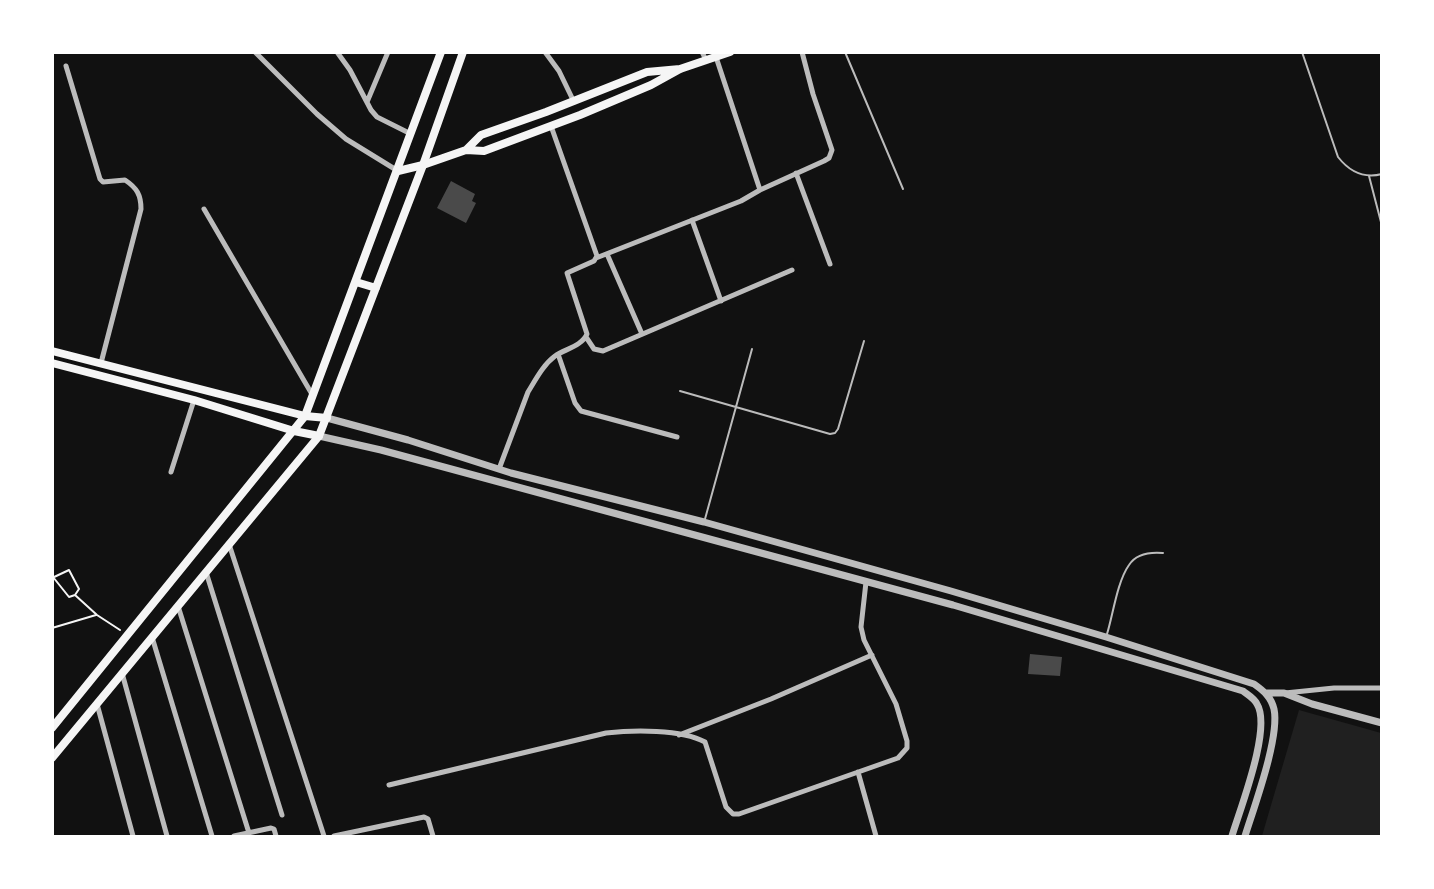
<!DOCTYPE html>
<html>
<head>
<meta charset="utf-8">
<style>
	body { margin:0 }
	#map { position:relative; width:1434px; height:889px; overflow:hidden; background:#111; font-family:Karla,sans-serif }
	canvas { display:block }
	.frame { position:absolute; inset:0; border:54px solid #fff; pointer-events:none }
</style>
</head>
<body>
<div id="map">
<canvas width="1434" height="889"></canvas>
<div class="frame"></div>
</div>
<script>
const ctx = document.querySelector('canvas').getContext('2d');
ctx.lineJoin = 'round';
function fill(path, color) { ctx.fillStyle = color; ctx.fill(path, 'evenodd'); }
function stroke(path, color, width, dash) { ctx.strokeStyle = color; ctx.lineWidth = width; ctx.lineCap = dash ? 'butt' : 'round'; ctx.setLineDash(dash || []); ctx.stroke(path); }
const green = new Path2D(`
	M1299,710L1381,733V836H1262Z`);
const building = new Path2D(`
	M451,181L475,194L472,201L476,203L466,223L437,208Z
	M1030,654L1062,657L1060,676L1028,674Z`);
const path = new Path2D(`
	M52,578L69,570L79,589L75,595L69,597L53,577
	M75,595L97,615L120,630
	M52,628L96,615`);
const service = new Path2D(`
	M845,52L903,189
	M1302,52L1338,157C1349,171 1363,179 1382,174
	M1369,176L1382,226
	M680,391L830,434L835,433L838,429L864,341
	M705,519L752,349
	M1107,634C1113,615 1117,582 1129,565C1136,554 1151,552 1163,553`);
const minor = new Path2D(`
	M255,52L317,114L346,139L398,171
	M337,52L350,70L371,110L377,117L411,134
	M545,52L559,71L574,102
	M702,52L706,60
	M66,66L100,179L103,182L125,180C137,188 141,195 141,209L101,363
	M367,102L388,52
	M796,173L830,264
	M760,190L824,161L829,158L832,150L813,94L802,52
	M204,209L313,396
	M692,220L721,301
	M607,254L642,334
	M596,258L741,201L760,190L716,57
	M586,337L594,349L603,351L792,270
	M558,354L575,403L581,411L677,437
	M499,469L528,392C536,379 543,365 555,356C565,349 582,346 587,334L567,273L594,261L597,256L551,126
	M171,472L194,400
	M229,544L324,836
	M206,572L282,815
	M178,606L249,833
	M152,637L212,836
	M122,673L167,836
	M1285,693L1334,688H1382
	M97,704L133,836
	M679,735L771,699L872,655
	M858,772L876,836
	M389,785L606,733C633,730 681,729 705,742L726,807L733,814H739L898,758L907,748V741L896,704L864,640L861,627L866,582
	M234,836L271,828L274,829L276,836
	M334,836L424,817L428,819L433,836`);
const tertiary = new Path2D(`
	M327,418L408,440L511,473L704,522L951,591L1106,637L1254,684C1264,691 1271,697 1274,709C1280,737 1254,807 1245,836
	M319,436L381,450L953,605L1243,691C1248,695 1254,698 1257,704C1272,728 1240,809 1232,836
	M1266,693H1284L1312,704L1382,723`);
const secondary = new Path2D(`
	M356,282L376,288
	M52,728L305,416L441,52
	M52,758L319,436L423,165L463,52`);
const primary = new Path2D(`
	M466,150L481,135L546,112L647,72L680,69
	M398,171L423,165L466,150L484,151L580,115L651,85L680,69L730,52
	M52,351L305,416L327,418
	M52,363L194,400L294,431L319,436`);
fill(green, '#202020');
fill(building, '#4a4a4a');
stroke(path, '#f5f5f5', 2);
stroke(service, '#bcbcbc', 2);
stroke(minor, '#bcbcbc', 5);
stroke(tertiary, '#bcbcbc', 7);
stroke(secondary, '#f5f5f5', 8);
stroke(primary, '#f5f5f5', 8);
</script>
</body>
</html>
